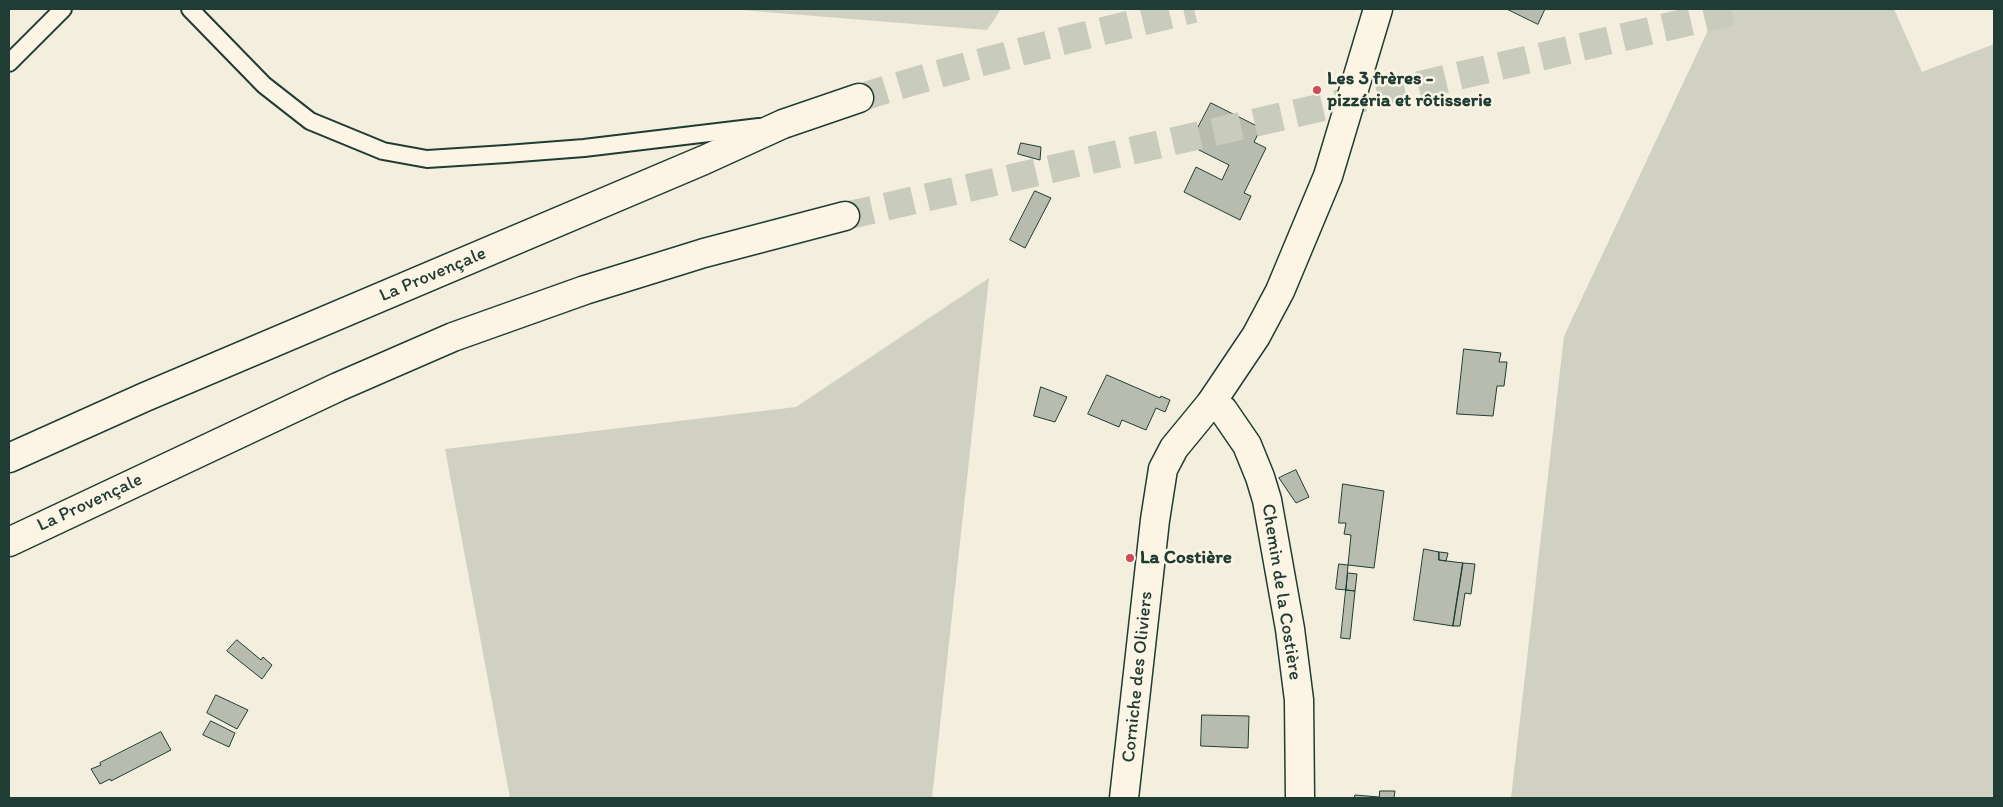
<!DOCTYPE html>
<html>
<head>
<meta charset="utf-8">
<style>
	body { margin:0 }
	#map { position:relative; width:2003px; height:807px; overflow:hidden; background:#f3eede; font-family:Itim,sans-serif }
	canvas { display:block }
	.frame { position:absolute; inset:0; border:10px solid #1f3d34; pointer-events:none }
</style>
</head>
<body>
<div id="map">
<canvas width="2003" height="807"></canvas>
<div class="frame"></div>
</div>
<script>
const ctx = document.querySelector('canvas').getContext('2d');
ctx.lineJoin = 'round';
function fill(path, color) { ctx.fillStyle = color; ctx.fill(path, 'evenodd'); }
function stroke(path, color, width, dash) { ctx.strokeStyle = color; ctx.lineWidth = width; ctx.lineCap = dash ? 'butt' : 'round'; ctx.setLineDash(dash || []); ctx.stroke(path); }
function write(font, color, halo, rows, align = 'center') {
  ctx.font = font + ' Itim,sans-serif'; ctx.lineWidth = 5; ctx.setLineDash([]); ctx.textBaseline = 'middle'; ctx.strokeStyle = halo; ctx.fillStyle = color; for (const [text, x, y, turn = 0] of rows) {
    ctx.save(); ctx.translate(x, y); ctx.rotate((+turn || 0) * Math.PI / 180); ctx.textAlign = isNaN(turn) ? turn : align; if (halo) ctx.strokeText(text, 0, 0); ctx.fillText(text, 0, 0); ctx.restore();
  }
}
const green = new Path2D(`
	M729,9H1001L987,30Z
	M1718,9H1894L1922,72L1994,44V798H1511L1564,336Z
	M989,278L932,798H510L445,449L796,407Z`);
const building = new Path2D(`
	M1507,9H1545L1538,24Z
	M1211,103L1261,128L1254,142L1266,148L1244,193L1251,196L1240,220L1184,192L1196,167L1222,180L1229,165L1189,145Z
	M1021,143L1041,147L1040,160L1018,154Z
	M1035,191L1051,198L1025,248L1010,240Z
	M1464,349L1501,353L1499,362H1507L1504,386H1497L1493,416L1457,414Z
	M1107,375L1160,398L1161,396L1170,400L1165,412L1156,408L1146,430L1122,420L1119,427L1088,414Z
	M1041,387L1067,397L1055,422L1034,416Z
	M1296,470L1309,497L1296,503L1279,478Z
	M1343,484L1384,491L1374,568L1348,565L1351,535L1344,534L1346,523H1339Z
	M1424,549L1439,552V560L1463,563L1453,626L1414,620Z
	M1439,552L1448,553L1446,561L1439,560Z
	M1463,563L1475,564L1471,594L1465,593L1460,626H1453Z
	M1339,564L1348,565L1346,590L1336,589Z
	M1348,573L1357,574L1355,591L1346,590Z
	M1346,590L1355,591L1350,639L1341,638Z
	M237,640L261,660L263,657L272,665L262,679L227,651Z
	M216,695L248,710L237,729L207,713Z
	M1202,715L1249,716L1248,748L1201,746Z
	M211,721L235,733L229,747L203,735Z
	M161,732L171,750L111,781L110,779L100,784L91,769L101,765L100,763Z
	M1380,791H1395L1394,798H1354L1355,795L1379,797Z`);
const highwayTunnel = new Path2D(`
	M859,98C969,63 1082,36 1194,9
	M845,216L1407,88L1743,9`);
const lane = new Path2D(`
	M190,9L264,85L310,121L383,151L427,159L506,154L584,148L759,127
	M9,63L63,9`);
const street = new Path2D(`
	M1211,403L1223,410L1247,445L1260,477L1267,500L1290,629L1299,700L1300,798`);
const secondary = new Path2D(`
	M1124,798L1155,520L1163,469L1174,448L1211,403L1256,336L1280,291L1328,176L1378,9`);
const highway = new Path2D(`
	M9,458L145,397L704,160L783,124L859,98
	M9,542L338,387L453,337L585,290L704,253L845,216`);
const markers = [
	[1317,90,5,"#d1495b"],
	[1130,558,5,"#d1495b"]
];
const poiNames = [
	["Les 3 frères -",1327,79],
	["pizzéria et rôtisserie",1327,101],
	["La Costière",1140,558]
];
const streetNames = [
	["La Provençale",433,275,-23],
	["La Provençale",90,503,-25],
	["Chemin de la Costière",1281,592,81],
	["Corniche des Oliviers",1138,677,-84]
];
fill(green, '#d0d1c2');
fill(building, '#b8bcae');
stroke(building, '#1f3d34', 1);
stroke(highwayTunnel, '#c9cbbc', 28, [28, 14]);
stroke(lane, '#1f3d34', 20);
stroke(street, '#1f3d34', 31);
stroke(secondary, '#1f3d34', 31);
stroke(highway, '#1f3d34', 31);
stroke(lane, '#fcf5e5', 16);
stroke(street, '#fcf5e5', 28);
stroke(secondary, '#fcf5e5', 28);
stroke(highway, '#fcf5e5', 28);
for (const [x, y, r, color] of markers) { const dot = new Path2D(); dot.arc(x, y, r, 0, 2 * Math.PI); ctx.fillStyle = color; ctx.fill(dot); stroke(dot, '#fcf5e5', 2); }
write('bold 19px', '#1f3d34', '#fcf5e5', poiNames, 'left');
write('19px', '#1f3d34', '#fcf5e5', streetNames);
</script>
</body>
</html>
